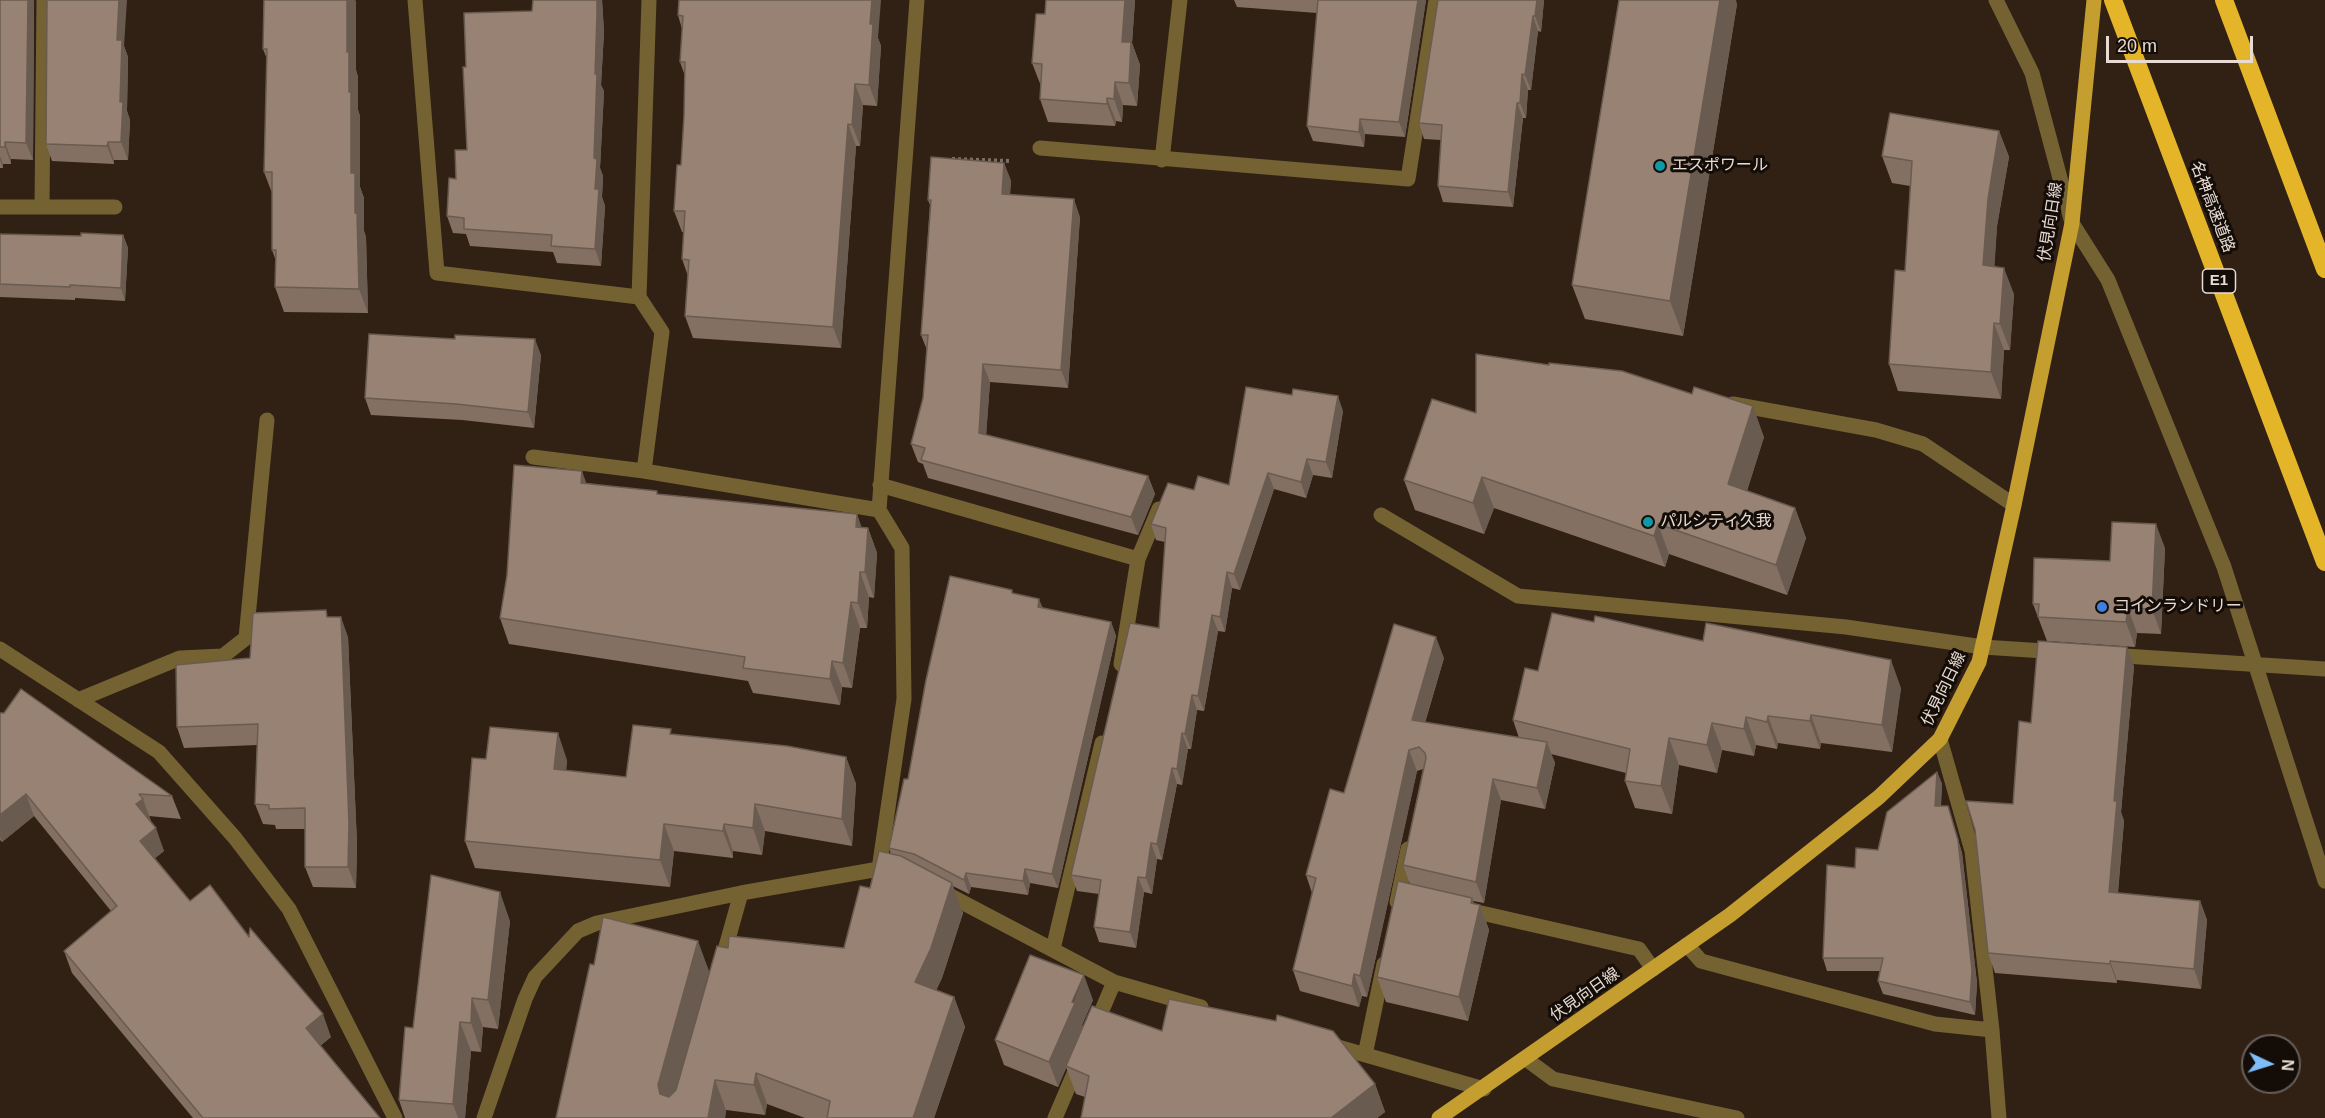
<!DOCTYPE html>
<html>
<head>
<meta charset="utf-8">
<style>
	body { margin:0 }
	#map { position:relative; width:2325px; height:1118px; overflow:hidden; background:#312014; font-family:Helvetica,sans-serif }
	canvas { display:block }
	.north { position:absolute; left:2241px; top:1034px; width:60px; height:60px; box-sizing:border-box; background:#130c07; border:2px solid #685f59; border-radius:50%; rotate:94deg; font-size:16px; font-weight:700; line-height:24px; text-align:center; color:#e7dbd3 }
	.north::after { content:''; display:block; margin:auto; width:21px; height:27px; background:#7ebdf9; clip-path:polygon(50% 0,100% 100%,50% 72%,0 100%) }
	.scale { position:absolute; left:2106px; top:36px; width:147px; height:27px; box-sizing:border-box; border:3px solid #e7dbd3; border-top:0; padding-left:8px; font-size:18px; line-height:21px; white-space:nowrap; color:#e7dbd3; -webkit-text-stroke:4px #130c07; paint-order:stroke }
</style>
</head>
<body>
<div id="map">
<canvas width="2325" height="1118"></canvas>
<div class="north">N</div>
<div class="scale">20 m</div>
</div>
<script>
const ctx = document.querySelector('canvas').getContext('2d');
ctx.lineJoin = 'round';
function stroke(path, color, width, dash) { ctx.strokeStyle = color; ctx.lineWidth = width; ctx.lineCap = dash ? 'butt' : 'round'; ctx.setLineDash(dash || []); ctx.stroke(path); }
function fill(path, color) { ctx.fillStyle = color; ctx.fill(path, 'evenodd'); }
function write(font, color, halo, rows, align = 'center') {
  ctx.font = font + ' Helvetica,"Noto Sans JP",sans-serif'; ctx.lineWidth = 6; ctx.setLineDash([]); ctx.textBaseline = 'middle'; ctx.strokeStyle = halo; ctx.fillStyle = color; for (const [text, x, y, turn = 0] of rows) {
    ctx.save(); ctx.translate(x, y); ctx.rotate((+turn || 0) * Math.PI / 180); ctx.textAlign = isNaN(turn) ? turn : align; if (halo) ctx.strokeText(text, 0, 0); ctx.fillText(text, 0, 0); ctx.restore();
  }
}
const path = new Path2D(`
	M952,159L1011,161`);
const minor = new Path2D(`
	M415,0L437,273L639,297
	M649,0L639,297L662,332L644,471L879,510
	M1996,0L2032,73L2072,223L2108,280L2224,567L2325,881
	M1040,148L1408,179L1436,0
	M1162,160L1180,0
	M0,207H115
	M42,207L44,0
	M1733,404L1876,430L1923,444L2014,505
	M533,457L644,471
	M880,485L1138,559L1121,664
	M1381,515L1518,596L1846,627L1983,647L2059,652
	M1138,559L1159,509
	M0,649L159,752L235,838L289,909L395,1118
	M2109,655L2325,669
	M78,700L180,658L223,656L246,638L267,420
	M1940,739L1972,851L1992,1030L1999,1118
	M879,869L904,699L902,548L879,510L917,0
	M939,890L1114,982L1201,1007
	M1397,902L1408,849
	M1464,909L1639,949L1653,969
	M1687,945L1701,961L1935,1024L1992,1030
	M1053,949L1102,743
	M720,968L741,893
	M1094,1029L1114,982
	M1331,1045L1484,1089
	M1365,1055L1384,964
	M1526,1059L1553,1079L1737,1118
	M484,1118L525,999L535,977L578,931L597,923L741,893L879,869L895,873
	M1055,1118L1079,1062`);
const major = new Path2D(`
	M1439,1118L1730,915L1879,797L1940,739L1979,662L2014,505L2072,223L2094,0`);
const highway = new Path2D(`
	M2113,0L2325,562
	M2224,0L2325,269`);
const wall = new Path2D(`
	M0,0H34L33,160L11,159V164H3V168H0Z
	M264,0H355L356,2V70L358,77V110L360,116V187L364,198V231L366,237L368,313L284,312L275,287L276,261L272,250V193L264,172L267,59L263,49Z
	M533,0H602L604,32L601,85L604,91L600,168L603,176L602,197L605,206L601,266L557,263L553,252L470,246L466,234L453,233L447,216L456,179L467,150L532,11Z
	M1046,0H1135L1132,43L1140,65L1137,106L1123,105L1122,122L1116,121L1115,126L1048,122L1040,99L1041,86L1032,63L1045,14Z
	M1234,0H1426L1405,137L1365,134L1364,147L1313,141L1307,126L1317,13L1237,7Z
	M1544,0L1541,32L1538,31L1531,90H1528L1526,118H1523L1513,207L1443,202L1438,186L1441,140L1424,139L1419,123Z
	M1737,4L1683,336L1585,319L1572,285Z
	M678,15L878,38L881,46L877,106L863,105L860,146H856L841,348L693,338L685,316L688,276L682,259L684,232H682L674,211L681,165L684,116L685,76L680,62L682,29Z
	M124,46L128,57L127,111L130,120L128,160H114V164L52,161L46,144Z
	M1999,131L2009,157L1997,226L1994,267L2014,294L2010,350H2004L2001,399L1898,391L1889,364L1905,271L1910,186L1892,183L1882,156Z
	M1004,163L1011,181L1010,195L1080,217L1068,388L990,382L986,435L1148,476L1155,494L1138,535L928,478L923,464L918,462L911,444L923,398L927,350L921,335L930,205L928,200Z
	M0,234L81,236L123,235L128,248L125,301L75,298V300L0,297Z
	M455,339L541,355L534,428L462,420L371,415L365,398Z
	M1549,365L1764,437L1747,491L1795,508L1806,538L1787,595L1669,554L1665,567L1494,508L1484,534L1415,510L1404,480L1476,413Z
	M1343,411L1332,478L1313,475L1306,498L1274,489L1240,590L1232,588L1225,632L1218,631L1204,711L1197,710L1191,749H1188L1182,785L1177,784L1162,860L1157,859L1152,894L1144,892L1136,948L1099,942L1094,927L1099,894L1077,891L1071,875L1159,628L1165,542L1156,540L1151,524L1194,490L1229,485Z
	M587,483L659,494L857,514L861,527L868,528L877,553L874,598L869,597L867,628H860L852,688L842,687L840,705L753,693L748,681L509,644L500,618Z
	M2165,548L2161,634L2137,633L2135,647L2047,641L2033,604L2110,561Z
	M1014,594L1043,608L1111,622L1116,636L1058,888L1030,883L1028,895L971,887L969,894L953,886L963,913L942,978L936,990L954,997L965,1027L934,1118H805L767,1104L765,1115L726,1110L725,1118H556L594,965L709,971L675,1092L728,948H844L870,888L891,854L889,848L908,779Z
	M329,617L348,637L357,844L356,888L313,887L305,867V829H276L275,825L263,824L255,804L257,745L184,748L177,727L250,658Z
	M1594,622L1901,688L1892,752L1821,743L1820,749L1778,743L1777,749L1756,745L1754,756L1722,750L1717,773L1679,765L1672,814L1635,808L1625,781L1626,773L1551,754L1555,763L1545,809L1501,800L1484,903L1473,901L1474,904L1480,905L1489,930L1468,1021L1386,1002L1377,977L1410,884L1403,865L1423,769L1417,771L1367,997L1362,996L1359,1007L1300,991L1293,970L1312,893L1306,875L1344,793L1444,658L1425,723L1519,738L1513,720L1538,671Z
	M2134,666L2121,812L2124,821L2118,893L2200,901L2207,920L2201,989L2117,980V983L1995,973L1988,953L2013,804Z
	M0,713L172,796L181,819L149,816L151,821L150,822L164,851L155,858L190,901L249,937L331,1037L320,1046L380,1118H193L72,973L64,951L111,911L34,816L2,842L0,840Z
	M673,735L846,757L856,784L852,846L765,831L762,855L733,851V858L674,851L670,887L475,868L465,841L486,759L567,760L566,770L626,777Z
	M1937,772L1942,784L1941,806H1948L1962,853L1977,983L1975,1015L1883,994L1878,981L1880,971H1827L1823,958L1855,868L1878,850Z
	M510,921L498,1029L483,1027L481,1052L471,1051L465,1118H405L399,1100L413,1028Z
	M1093,1000L1082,1025L1083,1027L1162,1031L1375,1084L1385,1112L1377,1118H1081L1085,1097L1076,1094L1066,1067L1058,1087L1004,1065L995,1040Z`);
const shadedWall = new Path2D(`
	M28,0H34L33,160L26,143Z
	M119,0H127L124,46L128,57L127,111L130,120L128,160L121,142L117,40Z
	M347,0H355L356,2V70L358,77V110L360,116V187L364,198V231L366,237L368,313L359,289L355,213L351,173L347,52Z
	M597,0H602L604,32L601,85L604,91L600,168L603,176L602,197L605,206L601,266L595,249V189L594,158Z
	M872,0H881L878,38L881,46L877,106L869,85L870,24Z
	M1125,0H1135L1132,43L1140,65L1137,106L1129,83L1122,42Z
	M1418,0H1426L1405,137L1399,122Z
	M1537,0H1544L1541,32L1535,16Z
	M1720,0H1736L1737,4L1683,336L1670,301Z
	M1533,16L1538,31L1531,90L1525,75Z
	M1522,74L1528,90L1526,118L1520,103Z
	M1115,82L1123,105L1122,122L1114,99Z
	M855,84L863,105L860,146L852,125Z
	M1107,98L1116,121L1115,126L1107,104Z
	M1517,103L1523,118L1513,207L1508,192Z
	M1360,119L1365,134L1364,147L1359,132Z
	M848,124L856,146L841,348L833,327Z
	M1999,131L2009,157L1997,226L1993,292L1983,265L1988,199Z
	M5,142L11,159V164L5,147Z
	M108,142L114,160V164L107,146Z
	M0,156L3,164V168L0,160Z
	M1004,163L1011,181L1008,212L1002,194Z
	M1074,199L1080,217L1068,388L1061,370Z
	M123,235L128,248L125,301L121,288Z
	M2004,268L2014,294L2010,350L2000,324Z
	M1994,323L2004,350L2001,399L1991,372Z
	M535,339L541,355L534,428L528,412Z
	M983,364L990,382L985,451L979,433Z
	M1338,396L1343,411L1332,478L1326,462Z
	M1753,406L1764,437L1739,515L1728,484Z
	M1307,459L1313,475L1306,498L1301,482Z
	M582,471L591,496L581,483Z
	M1268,473L1274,489L1240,590L1234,574Z
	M1148,476L1155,494L1138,535L1131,517Z
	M1482,477L1494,508L1484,534L1473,503Z
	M1795,508L1806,538L1787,595L1776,565Z
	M857,514L866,540L856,527Z
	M1658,524L1669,554L1665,567L1654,536Z
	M2156,524L2165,548L2161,634L2152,609Z
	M868,528L877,553L874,598L865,572Z
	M860,572L869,597L867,628L858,603Z
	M1227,572L1232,588L1225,632L1220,617Z
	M1039,599L1045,613L1038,607Z
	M851,602L860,628L852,688L843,663Z
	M2128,608L2137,633L2135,647L2126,622Z
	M1212,615L1218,631L1204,711L1198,696Z
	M341,617L348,637L357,844L356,888L348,867Z
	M1111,622L1116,636L1058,888L1052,874Z
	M1436,637L1444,658L1419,742L1412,720Z
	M2127,647L2134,666L2121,812L2124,821L2116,912L2109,892L2114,801Z
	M1891,660L1901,688L1892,752L1882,725Z
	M832,661L842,687L840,705L830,679Z
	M1192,695L1197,710L1191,749L1185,734Z
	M1811,715L1821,743L1820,749L1810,721Z
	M1768,716L1778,743L1777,749L1767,722Z
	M1746,717L1756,745L1754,756L1744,729Z
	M1712,723L1722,750L1717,773L1707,745Z
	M558,733L567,760L564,796L554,769Z
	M1182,733L1188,749L1182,785L1177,769Z
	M1669,738L1679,765L1672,814L1661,786Z
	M1547,742L1555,763L1545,809L1537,788Z
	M1409,750L1417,771L1367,997L1360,976Z
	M846,757L856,784L852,846L842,819Z
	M1172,768L1177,784L1162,860L1157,844Z
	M1937,772L1942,784L1940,818L1935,806Z
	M1493,779L1501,800L1484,903L1476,882Z
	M26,794L34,816L2,842L0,837V815Z
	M143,799L151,821L144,827L136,804Z
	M755,804L765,831L762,855L753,828Z
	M1948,806L1962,853L1977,983L1975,1015L1970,1002Z
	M664,824L674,851L670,887L660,860Z
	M724,824L733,851V858L723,831Z
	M156,828L164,851L149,863L140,841Z
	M1151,843L1157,859L1152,894L1146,878Z
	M1025,869L1030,883L1028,895L1023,881Z
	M966,873L971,887L969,894L964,880Z
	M1138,877L1144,892L1136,948L1130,932Z
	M952,883L963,913L942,978L926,1013L915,982Z
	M500,892L510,921L498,1029L488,1000Z
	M1472,898L1478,915L1480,905L1489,930L1468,1021L1459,997Z
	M2200,901L2207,920L2201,989L2194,969Z
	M698,941L709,971L669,1115L660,1094L658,1085Z
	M2110,961L2117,980V983L2110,964Z
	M1354,974L1362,996L1359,1007L1352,986Z
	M1084,975L1093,1000L1082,1025L1084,1028L1058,1087L1049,1062Z
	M954,997L965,1027L934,1118H913Z
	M472,998L483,1027L481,1052L471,1023Z
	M323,1014L331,1037L314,1050L306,1028Z
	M460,1022L471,1051L465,1118H458L453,1104Z
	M756,1073L767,1104L765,1115L754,1085Z
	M715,1080L726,1110L725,1118H708Z
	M1375,1084L1385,1112L1377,1118H1331Z`);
const building = new Path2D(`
	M0,0H28L26,143L5,142V147H0Z
	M47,0H119L117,40H122L120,102H123L121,142H108L107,146L46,144Z
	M264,0H347V52H349V92H351V173H355V213H357L359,289L275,287L276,250H272V172H264L267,49H263Z
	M533,0H597V15L595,74H597L594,158L597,159L595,189H599L595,249L551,246L552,235L464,229V218L447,216L449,178L456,179L455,150H467L463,67H466L464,13L532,11Z
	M679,0H872L870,24H873L869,85L855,84L852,125L848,124L833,327L685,316L689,260L682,259L685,211H674L677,165H681L684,116L685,62H680L683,16L678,15Z
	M1046,0H1125L1122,42H1131L1129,83L1115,82L1114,99L1107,98V104L1040,99L1042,64L1032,63L1036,14H1045Z
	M1318,0H1418L1399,122L1360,119L1359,132L1307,126Z
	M1438,0H1537L1535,16H1533L1525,75L1522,74L1520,103H1517L1508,192L1438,186L1442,125L1419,123Z
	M1619,0H1720L1670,301L1572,285Z
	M1890,113L1999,131L1988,199L1983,265L2004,268L2000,324L1994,323L1991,372L1889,364L1895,270L1905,271L1912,161L1882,156Z
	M931,157L1004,163L1002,194L1074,199L1061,370L983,364L979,433L1148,476L1131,517L921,460L925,448L911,444L923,398L928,335H921L931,200H928Z
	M81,233L123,235L121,288L70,285V287L0,284V234L81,236Z
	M369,334L455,339V335L535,339L528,412L456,404L365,398Z
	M1476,354L1549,365V363L1622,371L1692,394L1694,387L1753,406L1728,484L1795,508L1776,565L1658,524L1654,536L1482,477L1473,503L1404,480L1432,399L1476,413Z
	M1246,387L1292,395L1293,389L1338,396L1326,462L1307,459L1301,482L1268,473L1234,574L1227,572L1220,617L1212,615L1198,696L1192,695L1185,734L1182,733L1177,769L1172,768L1157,844L1151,843L1146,878L1138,877L1130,932L1094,927L1101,880L1071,875L1130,623L1159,628L1166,528L1151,524L1168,483L1194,490L1198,476L1229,485Z
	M514,465L582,471L581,483L657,491V494L857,514L856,527L868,528L865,572H860L858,603L851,602L843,663L832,661L830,679L743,668L745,657L500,618L507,575Z
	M2112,522L2156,524L2152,609L2128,608L2126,622L2038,617L2039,604H2033L2034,558L2110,561Z
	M950,576L1012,590V593L1039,599L1038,607L1111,622L1052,874L1025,869L1023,881L966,873L964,880L914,854L889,848L904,779H908L926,680Z
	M326,610L327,617H341L349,823L348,867H305V808L269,809V805L255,804L258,724L177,727L176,665L250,658L253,613Z
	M1552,613L1594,622L1595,616L1703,641L1706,623L1891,660L1882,725L1811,715L1810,721L1768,716L1767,722L1746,717L1744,729L1712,723L1707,745L1669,738L1661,786L1625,781L1630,749L1513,720L1525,668L1538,671Z
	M1394,624L1436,637L1412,720L1547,742L1537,788L1493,779L1476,882L1403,865L1426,758L1425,753L1419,747L1409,750L1360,976L1354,974L1352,986L1293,970L1316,878L1306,875L1330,789L1344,793Z
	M2038,641L2127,647L2114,801H2117L2109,892L2200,901L2194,969L2110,961V964L1988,953L1975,830L1966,801L2013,804L2019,721L2031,723Z
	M21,689L172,796L139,794L143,799L136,804L156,828L140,841L190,901L210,885L249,937L250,928L323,1014L306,1028L380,1118H203L64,951L117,906L26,794L0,815V713H4Z
	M633,725L671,729L670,734L787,746L846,757L842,819L755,804L753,828L724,824L723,831L664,824L660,860L465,841L472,758L486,759L490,727L558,733L554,769L626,777Z
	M1937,772L1935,806H1948L1958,840L1972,970L1970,1002L1878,981L1883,958H1823L1827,865L1855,868L1856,848L1878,850L1887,812Z
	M879,851L901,856L952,883L931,948L915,982L954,997L913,1118H827L830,1101L756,1073L754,1085L715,1080L708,1118H556L590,964L594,965L603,917L698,941L658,1085L660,1094L669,1097L676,1090L717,946L728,948L729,936L844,948L860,886L870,888Z
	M431,875L500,892L488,1000L472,998L471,1023L460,1022L453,1104L399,1100L405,1027L413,1028Z
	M1398,881L1472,898L1471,903L1480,905L1459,997L1377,977Z
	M1030,955L1084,975L1072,1002L1075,1003L1049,1062L995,1040Z
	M1169,999L1276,1021L1277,1015L1333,1031L1375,1084L1331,1118H1081L1089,1076L1066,1066L1092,1006L1162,1031Z`);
const markers = [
	[1660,166,6,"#0f9aa8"],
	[1648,522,6,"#0f9aa8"],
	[2102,607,6,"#3f7fe0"]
];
const shields = [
	[2219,281,33]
];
const shieldNames = [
	["E1",2219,281]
];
const poiNames = [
	["エスポワール",1672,166],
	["パルシティ久我",1660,522],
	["コインランドリー",2114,607]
];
const streetNames = [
	["名神高速道路",2212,207,69],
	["伏見向日線",2051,222,-81],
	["伏見向日線",1944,689,-64],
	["伏見向日線",1585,995,-35]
];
stroke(path, '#7e6f64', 4, [3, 3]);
stroke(minor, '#746233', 15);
stroke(major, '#c59e30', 15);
stroke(highway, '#e5b529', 18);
fill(wall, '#837063');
fill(shadedWall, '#6a5b50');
fill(building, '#988273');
stroke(building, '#6a5b50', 1.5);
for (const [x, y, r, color] of markers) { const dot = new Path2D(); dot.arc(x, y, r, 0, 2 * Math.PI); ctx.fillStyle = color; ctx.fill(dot); stroke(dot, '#130c07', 2); }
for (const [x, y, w] of shields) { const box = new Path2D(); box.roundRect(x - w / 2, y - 12, w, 24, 4.5); ctx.fillStyle = '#130c07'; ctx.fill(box); stroke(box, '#e7dbd3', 1.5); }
write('bold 15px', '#e7dbd3', null, shieldNames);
write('16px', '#e7dbd3', '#130c07', poiNames, 'left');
write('16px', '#e7dbd3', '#130c07', streetNames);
</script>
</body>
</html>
